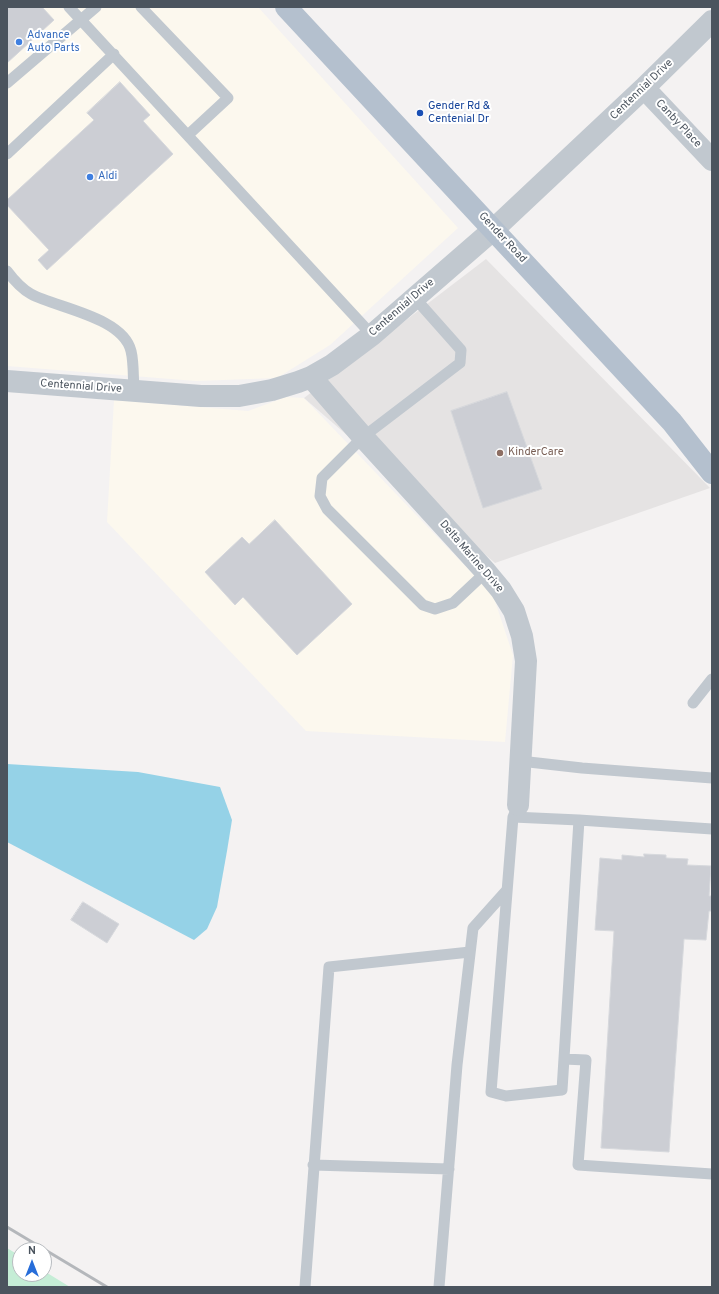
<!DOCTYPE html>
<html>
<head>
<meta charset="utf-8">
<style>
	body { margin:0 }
	#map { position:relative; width:719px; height:1294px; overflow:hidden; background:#f4f2f2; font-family:Overpass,sans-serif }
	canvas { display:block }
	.frame { position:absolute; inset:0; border:8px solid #4b545e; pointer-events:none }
	.north { position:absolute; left:12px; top:1242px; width:40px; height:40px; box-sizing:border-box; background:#fff; border:1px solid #b7bbbf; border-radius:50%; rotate:0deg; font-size:11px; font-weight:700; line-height:16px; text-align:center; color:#4b545e }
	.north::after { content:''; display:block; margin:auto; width:14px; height:18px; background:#276dd9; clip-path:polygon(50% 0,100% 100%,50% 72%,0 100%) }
</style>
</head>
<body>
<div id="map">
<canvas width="719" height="1294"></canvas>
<div class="frame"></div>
<div class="north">N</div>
</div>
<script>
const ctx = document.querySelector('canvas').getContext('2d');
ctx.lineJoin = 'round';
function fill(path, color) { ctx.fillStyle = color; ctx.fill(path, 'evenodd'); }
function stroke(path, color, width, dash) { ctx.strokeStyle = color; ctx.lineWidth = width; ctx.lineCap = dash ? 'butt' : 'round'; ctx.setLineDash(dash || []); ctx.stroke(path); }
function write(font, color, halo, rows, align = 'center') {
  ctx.font = font + ' Overpass,sans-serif'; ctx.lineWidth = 4; ctx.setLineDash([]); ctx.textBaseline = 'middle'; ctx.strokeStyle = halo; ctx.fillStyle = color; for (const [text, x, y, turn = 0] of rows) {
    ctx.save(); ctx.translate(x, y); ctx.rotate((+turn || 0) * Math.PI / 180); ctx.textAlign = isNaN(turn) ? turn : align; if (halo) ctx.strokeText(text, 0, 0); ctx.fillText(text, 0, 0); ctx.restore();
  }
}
const commercial = new Path2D(`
	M7,7H258L458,228L330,345L277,378L196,381L7,366Z
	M286,397L304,398L493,595L513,655L505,742L306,731L107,522L114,400L248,411Z`);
const education = new Path2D(`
	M486,259L710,488L495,563L304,398Z`);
const green = new Path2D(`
	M7,1248L20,1256V1274H44V1271L70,1287H7Z`);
const water = new Path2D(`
	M7,764L138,772L220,787L232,820L227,851L217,907L207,929L194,940L7,842Z`);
const building = new Path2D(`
	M7,7H42L54,20L7,63Z
	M120,82L150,115L143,121L173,154L47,270L38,260L49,250L7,205V200L94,120L87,113Z
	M507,392L542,489L483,508L451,411Z
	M275,520L352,604L297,655L243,597L235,605L205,572L242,537L249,544Z
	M644,854L666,855V858L688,859L687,865L711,866L709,896H712L711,911H709L706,940L684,939L669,1152L601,1148L614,931L595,930L600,858L622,860V855L644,857Z
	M83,902L119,924L107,943L71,920Z`);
const service = new Path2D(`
	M69,7L372,335
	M141,7L228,98L188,135
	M7,83L96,7
	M7,154L114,54
	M7,271C13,279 22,289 31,294C57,308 123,317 131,351C134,363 133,378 134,391
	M414,297L461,350L460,363L363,437L322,478L320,496L327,509L423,605L435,609L453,603L486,572
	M693,703L712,679
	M520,761L582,768L712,778
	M513,817L579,820L562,1090L506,1096L491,1092L513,817L518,805
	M579,820L712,829
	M564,1059L586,1060L578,1165L712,1174
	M313,1165L449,1169
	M305,1287L329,967L470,952
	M439,1287L457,1065L473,928L507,890`);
const minor = new Path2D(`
	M644,88L712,160
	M311,377L363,437L486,572L501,590L514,611L522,636L526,661L518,805
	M7,381L201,396H239L272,390L298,382L311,377L332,365L372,335L494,229L644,88L712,21`);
const primary = new Path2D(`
	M286,7L672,422L712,473`);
const rail = new Path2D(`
	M7,1227L107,1287`);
const markers = [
	[19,42,4,"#3f7fe0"],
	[420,113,4,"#1a4fb4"],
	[90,177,4,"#3f7fe0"],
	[500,453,4,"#8d6e63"]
];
const shopNames = [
	["Advance",27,36],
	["Auto Parts",27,49],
	["Aldi",98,177]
];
const streetNames = [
	["Centennial Drive",642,90,-44],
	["Canby Place",678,124,47],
	["Gender Road",502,238,47],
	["Centennial Drive",402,308,-41],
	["Centennial Drive",81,387,4],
	["Delta Marine Drive",471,557,49]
];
const transitNames = [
	["Gender Rd &",428,107],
	["Centenial Dr",428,120]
];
const educationNames = [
	["KinderCare",508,453]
];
fill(commercial, '#fcf8ee');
fill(education, '#e5e3e3');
fill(green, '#c5edd6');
fill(water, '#95d2e7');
fill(building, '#ccced4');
stroke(building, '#d6d8dc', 1);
stroke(service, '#c1c8cf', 11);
stroke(minor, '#c1c8cf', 22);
stroke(primary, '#b4c0ce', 22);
stroke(rail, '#b4b7bb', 3);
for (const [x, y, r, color] of markers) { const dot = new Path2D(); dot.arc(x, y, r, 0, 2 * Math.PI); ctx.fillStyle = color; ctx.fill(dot); stroke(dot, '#fff', 1.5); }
write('11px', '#366cbe', '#fff', shopNames, 'left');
write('11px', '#4b545e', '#fff', streetNames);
write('11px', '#164399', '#fff', transitNames, 'left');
write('11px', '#785e54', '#fff', educationNames, 'left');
</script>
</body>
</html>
